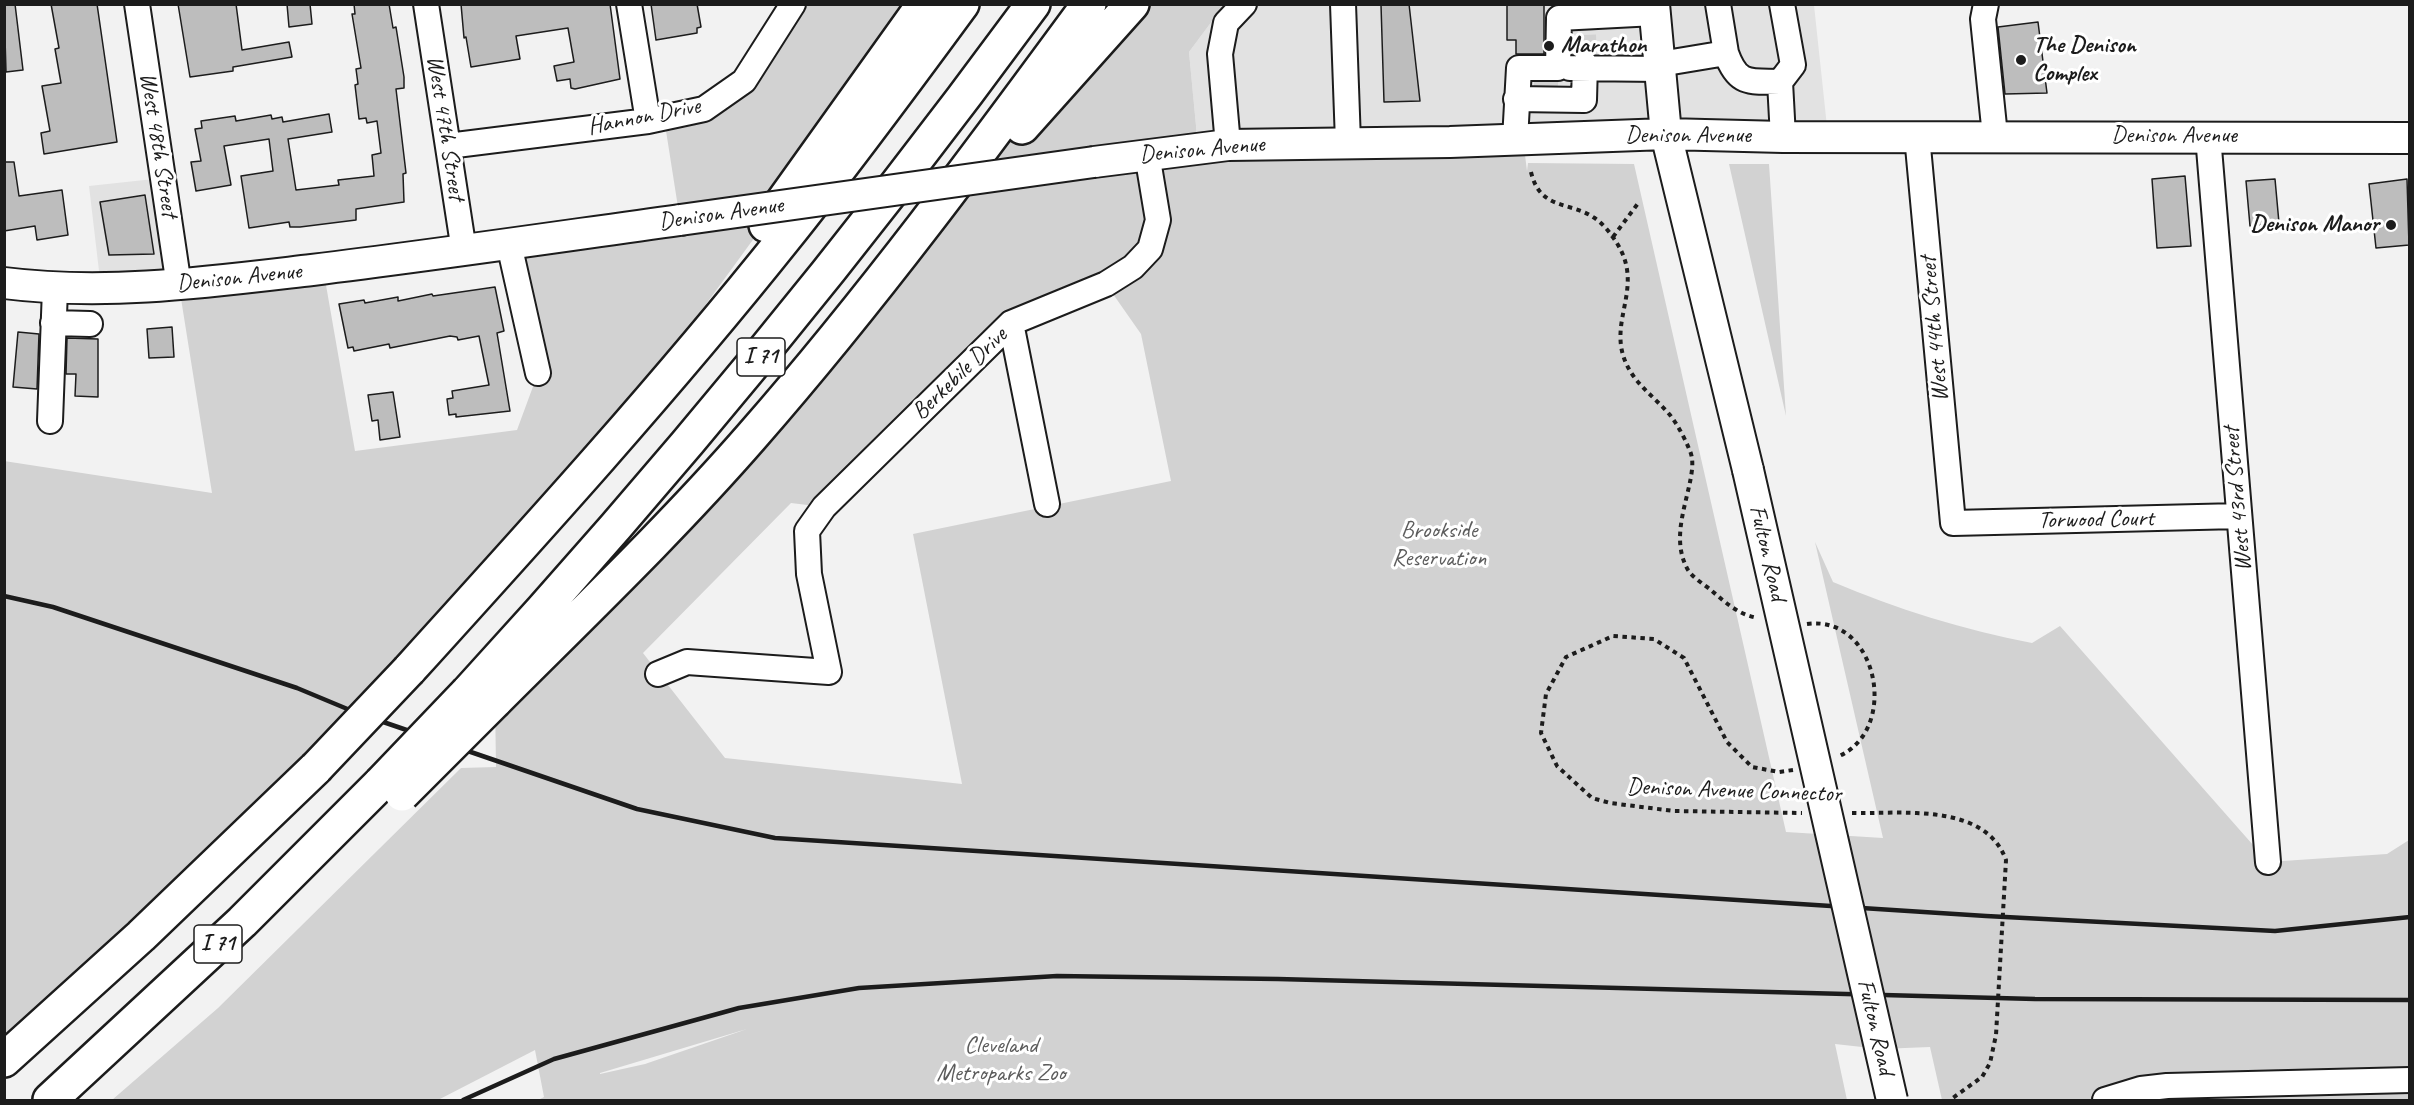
<!DOCTYPE html>
<html>
<head>
<meta charset="utf-8">
<style>
	body { margin:0 }
	#map { position:relative; width:2414px; height:1105px; overflow:hidden; background:#f2f2f2; font-family:Caveat,sans-serif }
	canvas { display:block }
	.frame { position:absolute; inset:0; border:6px solid #1c1c1c; pointer-events:none }
</style>
</head>
<body>
<div id="map">
<canvas width="2414" height="1105"></canvas>
<div class="frame"></div>
</div>
<script>
const ctx = document.querySelector('canvas').getContext('2d');
ctx.lineJoin = 'round';
function fill(path, color) { ctx.fillStyle = color; ctx.fill(path, 'evenodd'); }
function stroke(path, color, width, dash) { ctx.strokeStyle = color; ctx.lineWidth = width; ctx.lineCap = dash ? 'butt' : 'round'; ctx.setLineDash(dash || []); ctx.stroke(path); }
function write(font, color, halo, rows, align = 'center') {
  ctx.font = font + ' Caveat,sans-serif'; ctx.lineWidth = 6; ctx.setLineDash([]); ctx.textBaseline = 'middle'; ctx.strokeStyle = halo; ctx.fillStyle = color; for (const [text, x, y, turn = 0] of rows) {
    ctx.save(); ctx.translate(x, y); ctx.rotate((+turn || 0) * Math.PI / 180); ctx.textAlign = isNaN(turn) ? turn : align; if (halo) ctx.strokeText(text, 0, 0); ctx.fillText(text, 0, 0); ctx.restore();
  }
}
const built = new Path2D(`
	M1224,5H1814L1828,136L1198,147L1189,52Z
	M163,178L179,286L101,288L89,186Z`);
const green = new Path2D(`
	M793,5H924L564,499L5,1060L4,461L212,493L179,286L323,268L355,451L517,430L538,373L509,244L680,220L664,118L725,95Z
	M1132,5H1224L1189,52L1198,147L1523,139L1527,171L1528,163L1634,164L1786,832L1883,838L1815,542L1833,582C1896,609 1964,630 2032,643L2060,626L2268,862L2387,854L2409,840V1100H1942L1930,1047L1880,1049L1835,1044L1847,1100H538L544,1097L535,1050L438,1100H112L218,1008L461,768L496,767L495,701ZM1106,284L1141,334L1171,481L913,534L962,784L725,758L643,653L791,503L824,507L1011,323ZM747,1029L645,1064L600,1074V1073Z
	M1729,164H1769L1786,416Z`);
const building = new Path2D(`
	M4,4H15L23,70L6,72Z
	M51,4H97L117,142L44,154L41,133L50,131L42,86L61,83L55,49L59,48Z
	M178,4H236L242,50L289,42L292,57L233,67V71L190,77Z
	M287,4H310L312,24L289,27Z
	M354,4H389L393,28L396,27L404,77V88L396,89L406,173L403,174L404,202L356,209V220L300,227H290L289,222L249,228L241,176L273,171L269,139L224,146L231,185L196,191L191,162L201,161L195,129L202,128L201,121L235,116L236,121L271,115L272,119L282,117L283,122L329,114L332,132L288,139L296,190L339,185L338,180L374,176L372,155L381,153L377,121L367,123L366,118L359,119L355,85L358,84L356,69L361,68L352,14H355Z
	M461,4H610L620,79L575,89L571,88L570,79L557,81L554,66L574,62L568,28L516,36L520,59L471,67L466,37L464,38Z
	M651,4H697L701,27L697,28V33L656,40Z
	M1409,4L1420,101L1384,102L1381,5Z
	M1507,4H1544V54H1516V40H1507Z
	M2038,22L2047,93L2005,94L1998,27Z
	M4,162H14L19,196L62,190L68,235L37,240L35,226L4,231Z
	M2185,176L2191,246L2157,248L2152,179Z
	M2275,179L2279,223L2250,226L2246,181Z
	M2407,179L2409,245L2376,248L2369,184Z
	M145,195L154,254L109,255L100,202Z
	M495,287L504,331L497,333L510,411L456,417V414L449,415L447,399L453,398L452,391L489,385L479,336L458,340L457,337L450,336L390,348L389,344L354,351L353,347L348,348L339,304L364,300L365,303L398,297V301L432,294L433,296Z
	M172,327L174,357L149,358L147,329Z
	M18,332L39,334L37,389L13,387Z
	M67,338L98,339V397L75,396L76,374H66Z
	M393,392L400,437L380,440L378,420L372,421L368,395Z`);
const minorTunnel = new Path2D(`
	M1584,35L1585,64
	M1534,84L1563,85`);
const path = new Path2D(`
	M1531,172C1540,210 1568,201 1593,217C1600,221 1608,230 1612,236C1647,282 1611,314 1623,355C1631,382 1653,395 1670,415C1678,425 1685,439 1690,451C1694,460 1692,472 1690,482C1684,511 1672,542 1688,570C1693,578 1705,585 1712,591C1726,603 1739,615 1758,618
	M1613,237L1639,202
	M1807,624C1878,614 1901,731 1837,757
	M1793,770L1779,772L1752,767L1727,742L1684,658L1654,639L1613,636L1566,657L1546,694L1541,733L1557,766L1592,798L1610,803L1674,811L1802,813
	M1852,813C1900,814 1985,802 2006,860L1996,1035L1990,1063L1982,1077L1950,1100`);
const minor = new Path2D(`
	M137,4L179,286
	M426,4L464,251
	M629,4L648,121
	M1343,4L1348,142
	M1782,4L1793,65L1780,82L1783,137
	M1986,4L1983,19L1995,136
	M1726,53C1738,86 1749,81 1780,82
	M1660,64L1726,53L1718,4
	M1570,68L1660,69
	M1516,99L1584,100L1585,64
	M1917,136L1953,523L2239,516
	M2208,136L2268,862
	M1515,140L1519,68H1558L1559,18L1655,13
	M1228,145L1220,54L1226,23L1244,4
	M448,146L648,121L704,109L744,81L793,4
	M509,244L538,373
	M53,323L90,324
	M1011,323L1047,504
	M50,421L55,289
	M658,674L687,662L829,672L809,574L807,531L824,507L1011,323L1106,284L1133,267L1150,249L1158,220L1147,154
	M2105,1100L2141,1089L2167,1086L2410,1080`);
const major = new Path2D(`
	M1654,4L1666,134L1748,470
	M1094,162L1228,145L1450,142L1666,134L1783,137L2410,138
	M4,283C107,296 209,282 312,270C435,255 557,237 680,220`);
const highway = new Path2D(`
	M1022,127L1132,4
	M766,225L924,4
	M409,670C537,529 665,388 784,239C845,163 904,83 962,4
	M468,692C669,473 857,244 1033,4
	M495,701C582,614 671,529 752,436C872,299 981,151 1089,4
	M4,1060L141,936L316,768
	M50,1100L242,922L381,783`);
const rail = new Path2D(`
	M4,596L53,607L297,688L357,713L637,809L775,838L1986,916L2275,931L2410,917
	M463,1100L554,1059L739,1008L859,988L1057,976L1278,979L2035,999L2410,1000`);
const majorBridge = new Path2D(`
	M680,220L1094,162
	M1748,470L1892,1100`);
const highwayBridge = new Path2D(`
	M316,768L409,670
	M381,783L468,692
	M402,794L495,701`);
const markers = [
	[1549,46,6,"#1c1c1c"],
	[2021,60,6,"#1c1c1c"],
	[2391,225,6,"#1c1c1c"]
];
const shields = [
	[761,357,48],
	[218,944,48]
];
const shieldNames = [
	["I 71",761,357],
	["I 71",218,944]
];
const poiNames = [
	["Marathon",1561,46],
	["The Denison",2033,46],
	["Complex",2033,74],
	["Denison Manor",2379,225,"right"]
];
const streetNames = [
	["Hannon Drive",644,117,-11],
	["West 47th Street",445,128,81],
	["Denison Avenue",1688,136],
	["Denison Avenue",2174,136],
	["West 48th Street",158,145,81],
	["Denison Avenue",1202,150,-5],
	["Denison Avenue",721,214,-8],
	["Denison Avenue",239,278,-6],
	["West 44th Street",1935,329,-95],
	["Berkebile Drive",960,374,-44],
	["West 43rd Street",2238,499,-95],
	["Torwood Court",2096,520,-1],
	["Fulton Road",1767,553,77],
	["Denison Avenue Connector",1734,791,2],
	["Fulton Road",1875,1027,77]
];
const parkNames = [
	["Brookside",1439,531],
	["Reservation",1439,559],
	["Cleveland",1001,1046],
	["Metroparks Zoo",1001,1074]
];
fill(built, '#e2e2e2');
fill(green, '#d2d2d2');
fill(building, '#bdbdbd');
stroke(building, '#1c1c1c', 1.5);
stroke(minorTunnel, '#d2d2d2', 24, [24, 12]);
stroke(minor, '#1c1c1c', 28);
stroke(major, '#1c1c1c', 34);
stroke(highway, '#1c1c1c', 38);
stroke(path, '#1c1c1c', 4, [4.5, 4.5]);
stroke(minor, '#fff', 24);
stroke(major, '#fff', 30);
stroke(highway, '#fff', 33);
stroke(rail, '#1c1c1c', 4.5);
stroke(majorBridge, '#1c1c1c', 34, []);
stroke(highwayBridge, '#1c1c1c', 38, []);
stroke(majorBridge, '#fff', 30);
stroke(highwayBridge, '#fff', 33);
for (const [x, y, r, color] of markers) { const dot = new Path2D(); dot.arc(x, y, r, 0, 2 * Math.PI); ctx.fillStyle = color; ctx.fill(dot); stroke(dot, '#fff', 2); }
for (const [x, y, w] of shields) { const box = new Path2D(); box.roundRect(x - w / 2, y - 19, w, 38, 4.5); ctx.fillStyle = '#fff'; ctx.fill(box); stroke(box, '#1c1c1c', 1.5); }
write('bold 22px', '#1c1c1c', null, shieldNames);
write('bold 24px', '#1c1c1c', '#fff', poiNames, 'left');
write('24px', '#1c1c1c', '#fff', streetNames);
write('24px', '#5c5c5c', '#fff', parkNames);
</script>
</body>
</html>
